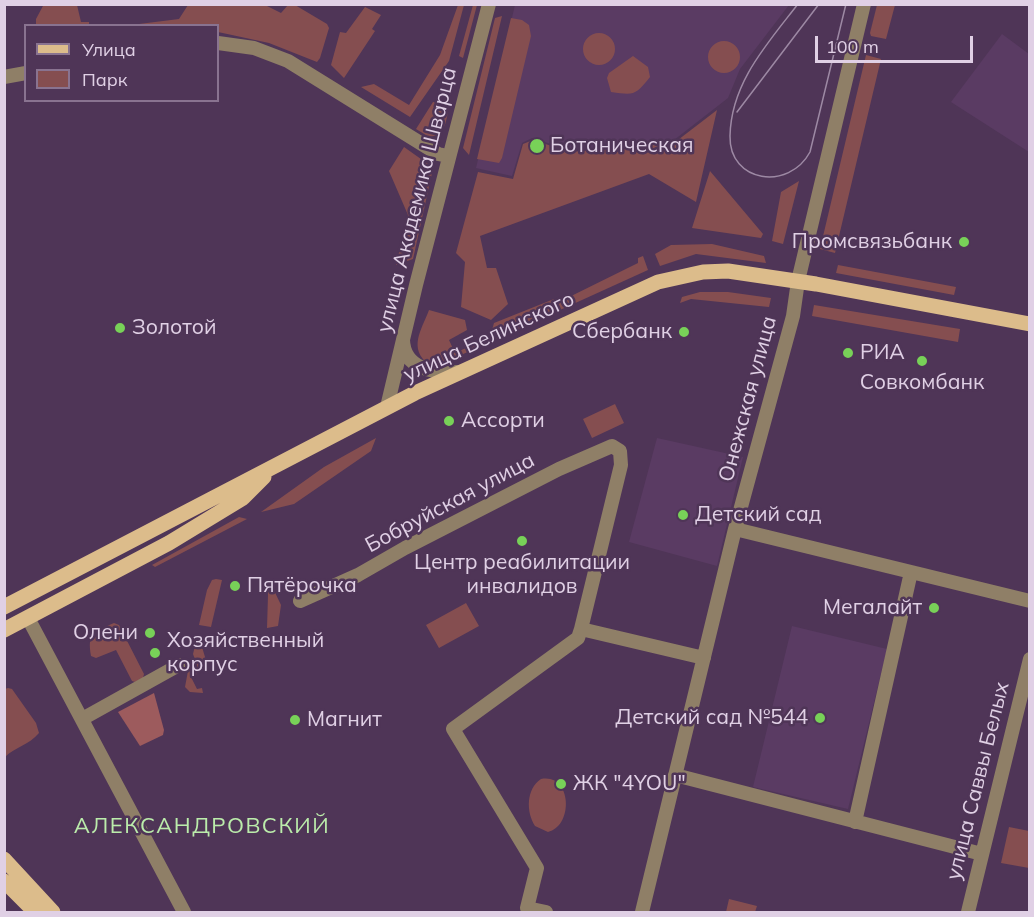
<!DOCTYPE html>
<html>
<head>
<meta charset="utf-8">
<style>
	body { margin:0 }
	#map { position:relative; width:1034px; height:917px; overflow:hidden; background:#4f3557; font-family:Mulish,sans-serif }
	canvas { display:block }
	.frame { position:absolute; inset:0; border:6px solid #e0d0e5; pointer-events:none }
	.legend { position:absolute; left:24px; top:24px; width:195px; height:78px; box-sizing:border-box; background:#4f3557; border:2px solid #897390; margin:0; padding:8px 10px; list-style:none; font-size:18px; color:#e0d0e5 }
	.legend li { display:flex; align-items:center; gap:12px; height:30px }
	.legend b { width:30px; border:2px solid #897390 }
	.scale { position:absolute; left:815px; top:36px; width:158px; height:27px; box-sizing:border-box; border:3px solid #e0d0e5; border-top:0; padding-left:8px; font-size:18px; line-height:21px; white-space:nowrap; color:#e0d0e5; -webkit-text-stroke:4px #4f3557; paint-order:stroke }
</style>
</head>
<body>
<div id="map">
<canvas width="1034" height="917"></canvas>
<div class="frame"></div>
<ul class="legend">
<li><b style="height:8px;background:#dcbc8b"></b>Улица</li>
<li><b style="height:16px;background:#854e50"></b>Парк</li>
</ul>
<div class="scale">100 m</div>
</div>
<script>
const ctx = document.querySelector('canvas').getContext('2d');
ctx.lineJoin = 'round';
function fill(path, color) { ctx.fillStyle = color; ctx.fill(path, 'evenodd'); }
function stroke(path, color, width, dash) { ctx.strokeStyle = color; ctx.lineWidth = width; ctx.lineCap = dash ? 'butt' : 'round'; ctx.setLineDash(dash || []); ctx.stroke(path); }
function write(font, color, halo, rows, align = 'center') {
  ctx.font = font + ' Mulish,sans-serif'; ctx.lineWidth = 5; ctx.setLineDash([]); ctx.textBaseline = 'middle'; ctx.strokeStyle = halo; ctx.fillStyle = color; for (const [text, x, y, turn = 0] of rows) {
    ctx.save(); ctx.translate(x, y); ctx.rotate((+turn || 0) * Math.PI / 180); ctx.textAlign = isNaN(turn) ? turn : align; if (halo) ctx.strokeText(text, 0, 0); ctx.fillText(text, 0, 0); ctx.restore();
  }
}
const built = new Path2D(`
	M515,5H789L740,69L728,98L674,140L570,150L532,138L522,143L512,176L476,168Z
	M1002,34L1029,54V152L951,102Z
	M657,438L743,457L717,566L629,542Z
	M792,626L887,649L848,809L753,787Z`);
const green = new Path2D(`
	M44,4L77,5L81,22H89V25H36V19Z
	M295,5L327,24L329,28L320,58L317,62L269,43L218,32V26L131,25L179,19L188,5H265L281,13L288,5Z
	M458,5H464L449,61L410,117L361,87L374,84L409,105L440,55Z
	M473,5H477L463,58L459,56Z
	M877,5H895L886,39L871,36L870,33Z
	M365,7L381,15L372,29L375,31L344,78L331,65L340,32L346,33Z
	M502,16L469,155L463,148L495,18Z
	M511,18L522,20L529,25L531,36L502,158L499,163L477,159Z
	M583 49a16 16 0 1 1 32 0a16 16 0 1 1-32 0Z
	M708 57a16 16 0 1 1 32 0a16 16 0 1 1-32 0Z
	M866,55L881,59L835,253L820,249Z
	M633,56L648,67L650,77C635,96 634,95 611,92L607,78L609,73Z
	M433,102L449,104C447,118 446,136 429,137L416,129Z
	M717,110L696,202L649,174L480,236L487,268H496L508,304L491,320L461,307L465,262L456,253L478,172L513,179L523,144L533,140L570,152L674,143Z
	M404,147L428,164L432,173L413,259L396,265L408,215L389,171Z
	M710,171L763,234L761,238L692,228Z
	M799,181L783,244L772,241L781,192Z
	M712,244L764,256L766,263L696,254L660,266L655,254L671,245Z
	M643,256L648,270L439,365H429C408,348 421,331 429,310L465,320L467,330L449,340L455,353L490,337L494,323L554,299L557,303L638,263V258Z
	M838,265L956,287L954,295L836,273Z
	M700,292H728L771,298L769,307L691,299L680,303L682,297Z
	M814,305L960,329L958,342L812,316Z
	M615,404L624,423L592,438L583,419Z
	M376,438L371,451L294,504L261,512L324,467Z
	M239,517L247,519L155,567L152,565Z
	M216,579L222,580L211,627L199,625L207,590L212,580Z
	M269,580L281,605L278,626L267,628L268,595L266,582Z
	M466,603L479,626L439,648L426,625Z
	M114,623L119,625L144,674L143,678L135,682L132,681L116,650L96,658L91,656C87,632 94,632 114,623Z
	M199,637L208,667L198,668L193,654L197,638Z
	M190,660L197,674L191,677L197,689L202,688L203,693L190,692L185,687Z
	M8,688L12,689L36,723L39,733C29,745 15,747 5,757V689Z
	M541,779C572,773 574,826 548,832L535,826C526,812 526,789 541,779Z
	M1009,827L1029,831V868L1001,863Z
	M729,899L757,906L755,912H726Z`);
const forest = new Path2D(`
	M154,693L164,730L163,735L140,746L118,712Z`);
const minor = new Path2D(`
	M218,43L254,48L288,61L438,154L448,156
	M4,77L26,73
	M403,340C404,369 433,373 457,372
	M387,407L416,285L489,4
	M735,529L1030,601
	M300,601L358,575L405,548L559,469L612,446L620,451L621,465L581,629
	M28,618L184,912
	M82,719L179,665
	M675,775L982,854
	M855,822L911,572
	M546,912L527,908L537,868L453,729L578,638L581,629L704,658
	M642,912L735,529L793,316L798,281L864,4
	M968,912L1030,659`);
const major = new Path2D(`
	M4,607L415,393L658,282L703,272L728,271L816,284L1030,324
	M4,630L169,543L243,498L264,477
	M4,859L53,912
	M4,881L35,912`);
const tram = new Path2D(`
	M798,4C767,44 731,83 730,136C729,183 789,191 810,152L846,4
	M737,112L819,4`);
const markers = [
	[537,146,8,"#78d158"],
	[964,242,6,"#78d158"],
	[120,328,6,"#78d158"],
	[684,332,6,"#78d158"],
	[848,353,6,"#78d158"],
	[922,361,6,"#78d158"],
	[449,421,6,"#78d158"],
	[683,515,6,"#78d158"],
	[522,541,6,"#78d158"],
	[235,586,6,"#78d158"],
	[934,608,6,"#78d158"],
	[150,633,6,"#78d158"],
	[155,653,6,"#78d158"],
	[820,718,6,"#78d158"],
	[295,720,6,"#78d158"],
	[561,784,6,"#78d158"]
];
const poiNames = [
	["Ботаническая",550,146],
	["Промсвязьбанк",952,242,"right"],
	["Золотой",132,328],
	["Сбербанк",672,332,"right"],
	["РИА",860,353],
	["Совкомбанк",922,383,"center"],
	["Ассорти",461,421],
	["Детский сад",695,515],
	["Центр реабилитации",522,563,"center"],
	["инвалидов",522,587,"center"],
	["Пятёрочка",247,586],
	["Мегалайт",922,608,"right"],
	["Олени",138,633,"right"],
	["Хозяйственный",167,641],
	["корпус",167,665],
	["Детский сад №544",808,718,"right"],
	["Магнит",307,720],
	["ЖК \"4YOU\"",573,784]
];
const streetNames = [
	["улица Академика Шварца",417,200,-76],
	["улица Белинского",489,337,-25],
	["Онежская улица",748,399,-75],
	["Бобруйская улица",450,503,-28],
	["улица Саввы Белых",978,781,-76]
];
const neighbourhoodNames = [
	["АЛЕКСАНДРОВСКИЙ",202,826]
];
fill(built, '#5a3b63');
fill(green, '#854e50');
fill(forest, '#9d5b5d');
stroke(minor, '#8f7f67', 14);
stroke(major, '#dcbc8b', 15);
stroke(tram, '#9d89a4', 1.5);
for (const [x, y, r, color] of markers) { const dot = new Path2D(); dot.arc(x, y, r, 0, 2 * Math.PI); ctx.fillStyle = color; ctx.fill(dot); stroke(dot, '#4f3557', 2); }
write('21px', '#e0d0e5', '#4f3557', poiNames, 'left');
write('21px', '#e0d0e5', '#4f3557', streetNames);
ctx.letterSpacing = '1.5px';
write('22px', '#bbecab', '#4f3557', neighbourhoodNames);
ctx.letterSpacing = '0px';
</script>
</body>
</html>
